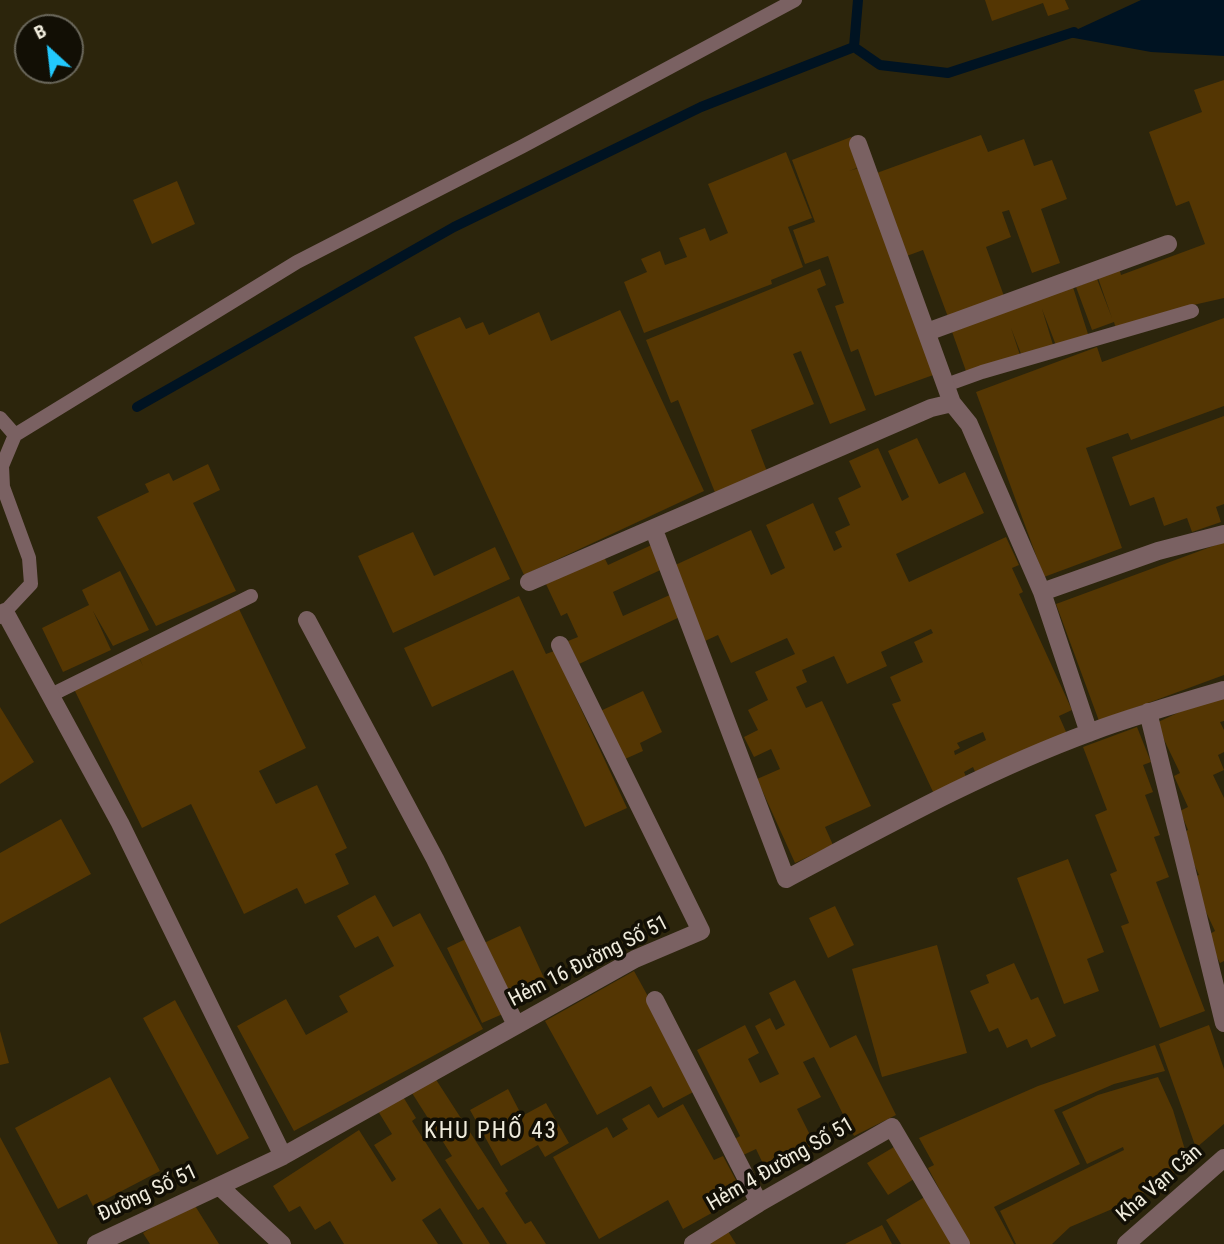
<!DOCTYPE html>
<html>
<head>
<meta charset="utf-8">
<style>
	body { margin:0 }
	#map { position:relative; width:1224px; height:1244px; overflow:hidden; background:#2c250c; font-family:"Roboto Condensed",sans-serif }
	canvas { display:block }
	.north { position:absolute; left:14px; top:14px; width:70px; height:70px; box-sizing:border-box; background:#120f05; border:2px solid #6a675b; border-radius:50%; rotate:333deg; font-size:19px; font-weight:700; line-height:28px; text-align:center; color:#efebdc }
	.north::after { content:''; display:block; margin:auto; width:24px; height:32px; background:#22c9fe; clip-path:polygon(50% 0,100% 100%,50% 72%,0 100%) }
</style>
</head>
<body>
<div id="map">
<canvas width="1224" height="1244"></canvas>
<div class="north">B</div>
</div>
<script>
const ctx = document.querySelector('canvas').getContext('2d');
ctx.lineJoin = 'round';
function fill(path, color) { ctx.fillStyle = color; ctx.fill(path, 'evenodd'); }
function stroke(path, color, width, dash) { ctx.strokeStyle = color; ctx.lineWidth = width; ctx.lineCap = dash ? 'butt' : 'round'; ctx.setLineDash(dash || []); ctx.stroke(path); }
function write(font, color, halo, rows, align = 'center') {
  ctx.font = font + ' "Roboto Condensed",sans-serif'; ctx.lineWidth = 7; ctx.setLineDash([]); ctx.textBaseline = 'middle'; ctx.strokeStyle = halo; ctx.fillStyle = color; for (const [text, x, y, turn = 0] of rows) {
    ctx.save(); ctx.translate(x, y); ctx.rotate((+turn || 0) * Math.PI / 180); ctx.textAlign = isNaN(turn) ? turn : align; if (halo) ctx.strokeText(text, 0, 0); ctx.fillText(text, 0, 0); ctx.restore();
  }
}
const water = new Path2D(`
	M1141,0H1224V56L1151,52L1063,36Z`);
const stream = new Path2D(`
	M854,47L858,0
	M137,407L454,227L701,107L854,47L880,65L948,73L1074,32`);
const building = new Path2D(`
	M985,0H1065L1069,9L1048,16L1043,3L992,21Z
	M1224,80V298L1180,308L1116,329L1114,322L1092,330L1076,287L1097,279L1112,318L1097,275L1119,267L1121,275L1205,244L1189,201L1176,206L1149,132L1202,112L1194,90Z
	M981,135L988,152L1024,139L1034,166L1052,160L1067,199L1041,209L1060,263L1032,273L1009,210L1002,212L1011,237L986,247L1004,296L948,317L923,250L904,257L874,174Z
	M851,137L862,166L849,171L862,167L936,374L875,396L858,349L851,352L835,306L844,303L828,256L805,264L793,230L815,222L792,160Z
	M786,152L812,218L788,227L803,267L771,280L772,284L644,333L624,282L647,272L641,259L660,251L665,265L687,257L679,238L705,228L710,241L728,233L708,184Z
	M177,181L195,224L152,244L133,200Z
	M820,269L826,285L817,289L866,410L830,424L801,351L793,354L814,404L751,430L768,474L716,495L678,400L671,403L646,340Z
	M1071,281L1089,337L1057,348L1042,309L1054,348L1023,359L1011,328L1020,355L967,374L950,326Z
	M620,310L704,491L524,575L414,337L460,317L466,329L483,322L489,335L539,312L551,341Z
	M1224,318V406L1131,440L1128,433L1086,448L1122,548L1044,577L976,392L1097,347L1102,362Z
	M1224,416V504L1216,507L1221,522L1192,532L1187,518L1164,526L1154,497L1130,506L1112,457Z
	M917,438L939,484L965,472L984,513L896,554L909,582L1006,537L1019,565L1012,568L1023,592L1019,594L1072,710L1059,716L1067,734L977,776L973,767L964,772L967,779L934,794L892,704L901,701L890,677L923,662L914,642L933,633L931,629L881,652L887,666L847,684L834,656L802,670L807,682L796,687L806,708L822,701L871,806L825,827L833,845L795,863L757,779L780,769L771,749L754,757L744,737L758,730L748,710L768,700L755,672L795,654L787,638L731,663L718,635L705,641L671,567L751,530L771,575L785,568L766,525L813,503L834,551L842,547L835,532L850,525L838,498L861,487L849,461L878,448L902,501L909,497L888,451ZM983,732L986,740L955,755L954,751L960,748L957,743Z
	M208,464L220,490L193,503L236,591L156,626L97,517L149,492L145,484L169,473L173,481Z
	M413,532L434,576L495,547L510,579L393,633L358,556Z
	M1224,542V675L1099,721L1056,604Z
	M656,543L667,567L613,592L623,616L672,594L682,616L579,664L568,641L578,637L567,613L561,616L546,584L604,557L608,565Z
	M120,571L149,630L113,646L93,611L111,650L63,672L42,628L89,605L82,590Z
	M519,596L546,654L554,651L627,808L585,827L513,670L432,707L404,648Z
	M239,609L306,748L259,771L276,804L317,785L347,848L335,854L349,884L305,904L297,888L244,914L191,804L142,828L74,689L139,658L143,666L139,657Z
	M643,691L662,732L640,743L643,751L616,763L594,714Z
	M1224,696V721L1220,722L1224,730V752L1218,755L1224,770L1213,775L1224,798V961L1220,963L1206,936L1215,931L1190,878L1199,875L1180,834L1188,830L1180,811L1188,807L1174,776L1180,773L1156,723L1203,701Z
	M0,707L34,762L0,784Z
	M1137,727L1151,762L1143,765L1153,792L1145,795L1160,835L1154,837L1169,877L1156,882L1205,1011L1160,1028L1121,926L1129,923L1110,874L1117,871L1095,815L1107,810L1083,747Z
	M61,819L91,874L0,924V853Z
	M1068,859L1104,952L1087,959L1099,991L1064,1004L1017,878Z
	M375,895L393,927L420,913L483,1029L294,1131L237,1026L286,999L306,1035L348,1012L339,996L394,966L378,936L355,948L337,916Z
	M835,906L854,945L828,958L809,918Z
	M520,926L550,991L512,1009L482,944Z
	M470,937L505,1013L482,1023L447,948Z
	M937,945L967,1053L882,1077L852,969Z
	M1014,963L1031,1000L1038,997L1056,1036L1031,1048L1027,1039L1007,1048L998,1028L989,1032L970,991L989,983L986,975Z
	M634,971L699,1089L663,1108L651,1086L597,1115L545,1021Z
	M795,980L830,1048L856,1035L896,1115L854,1136L814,1057L803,1062L821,1097L797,1109L816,1147L767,1172L756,1149L739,1157L731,1141L740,1136L697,1050L745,1025L759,1053L748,1059L760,1083L779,1074L755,1026L770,1018L776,1030L785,1025L769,993Z
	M175,1000L249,1138L217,1155L143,1018Z
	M1209,1025L1224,1069V1124L1196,1148L1159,1044Z
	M0,1031L9,1063L0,1065Z
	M1155,1045L1165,1071L1114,1084L1054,1110L1080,1164L994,1207L1014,1244H969L928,1168L934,1165L919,1138L1038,1086Z
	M110,1077L160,1171L93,1206L87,1194L58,1209L15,1128Z
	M1158,1077L1173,1110L1189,1163L1131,1201L1070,1227L1052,1244H1016L1000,1211L1124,1150L1123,1147L1087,1164L1062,1112L1098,1095Z
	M435,1078L508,1191L505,1193L525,1224L531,1221L546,1244H507L483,1207L478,1210L445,1160L452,1156L412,1093Z
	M508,1089L522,1116L546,1103L569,1143L545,1157L538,1145L501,1166L470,1110Z
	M402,1095L416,1118L412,1121L490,1244H463L440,1208L422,1220L438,1244H344L330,1221L315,1230L300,1206L289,1212L273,1186L359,1130L392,1182L396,1179L374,1145L392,1134L378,1111Z
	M649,1104L658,1118L683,1104L714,1160L723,1156L744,1195L683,1229L668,1200L599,1239L553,1157L607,1127L613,1138L628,1129L622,1119Z
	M0,1137L58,1244H0Z
	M894,1147L914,1179L888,1195L867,1163Z
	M928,1195L958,1244H901L886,1220Z
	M192,1201L219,1244H150L143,1233Z
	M882,1225L892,1244H845Z
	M726,1228L736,1244H702Z`);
const service = new Path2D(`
	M946,385L982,372L1192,311
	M0,418L15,435L2,466L3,487L29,558L31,584L0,617
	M15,435L297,262L523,146L795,0
	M51,695L251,596`);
const minor = new Path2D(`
	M858,144L952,403L969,424L1042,592L1089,733
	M927,332L1168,244
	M654,530L786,879C886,826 985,771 1091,732C1134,716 1179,703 1224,690
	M529,582L931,408L952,403
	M1042,592L1158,551L1224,534
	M5,612L120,823L283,1156
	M307,620L435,859L516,1025
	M1148,712L1224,1023
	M655,1000L759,1203
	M219,1186L282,1244
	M96,1244L283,1156L635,959L701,931L560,645
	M693,1244L759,1203L892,1127L961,1244
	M1126,1244L1224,1158`);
const streetNames = [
	["Hẻm 16 Đường Số 51",589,962,-27],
	["Hẻm 4 Đường Số 51",781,1165,-30],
	["Kha Vạn Cân",1160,1184,-41],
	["Đường Số 51",148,1194,-25]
];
const neighbourhoodNames = [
	["KHU PHỐ 43",491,1132]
];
fill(water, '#001322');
stroke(stream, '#001322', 10);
fill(building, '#543603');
stroke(service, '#7a6162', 14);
stroke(minor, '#7a6162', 18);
write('21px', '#efebdc', '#120f05', streetNames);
ctx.letterSpacing = '2px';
write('23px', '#efebdc', '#120f05', neighbourhoodNames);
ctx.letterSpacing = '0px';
</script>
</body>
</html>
